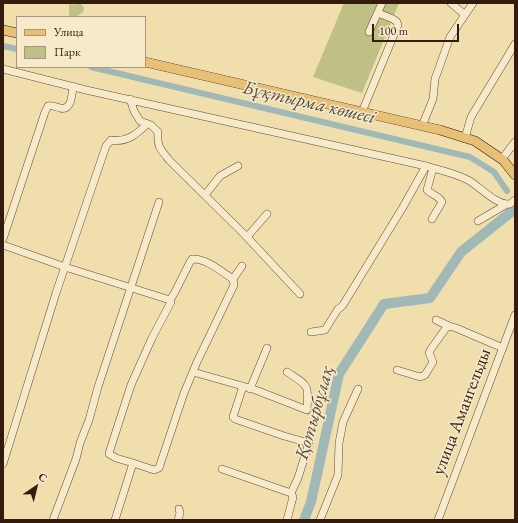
<!DOCTYPE html>
<html>
<head>
<meta charset="utf-8">
<style>
	body { margin:0 }
	#map { position:relative; width:518px; height:523px; overflow:hidden; background:#f1dead; font-family:"EB Garamond",serif }
	canvas { display:block }
	.frame { position:absolute; inset:0; border:4px solid #341a0f; pointer-events:none }
	.legend { position:absolute; left:16px; top:16px; width:130px; height:52px; box-sizing:border-box; background:#f6eaca; border:1px solid #a8977f; margin:0; padding:5px 7px; list-style:none; font-size:12px; color:#341a0f }
	.legend li { display:flex; align-items:center; gap:8px; height:20px }
	.legend b { width:20px; border:1px solid #a8977f }
	.north { position:absolute; left:16px; top:467px; width:40px; height:40px; -webkit-text-stroke:3px #f6eaca; paint-order:stroke; rotate:35deg; font-size:11px; font-weight:700; line-height:16px; text-align:center; color:#341a0f }
	.north::after { content:''; display:block; margin:auto; width:14px; height:18px; background:#341a0f; clip-path:polygon(50% 0,100% 100%,50% 72%,0 100%) }
	.scale { position:absolute; left:372px; top:24px; width:87px; height:18px; box-sizing:border-box; border:2px solid #341a0f; border-top:0; padding-left:5px; font-size:12px; line-height:14px; white-space:nowrap; color:#341a0f; -webkit-text-stroke:3px #f6eaca; paint-order:stroke }
</style>
</head>
<body>
<div id="map">
<canvas width="518" height="523"></canvas>
<div class="frame"></div>
<ul class="legend">
<li><b style="height:5px;background:#e8bf76"></b>Улица</li>
<li><b style="height:11px;background:#bec086"></b>Парк</li>
</ul>
<div class="north">С</div>
<div class="scale">100 m</div>
</div>
<script>
const ctx = document.querySelector('canvas').getContext('2d');
ctx.lineJoin = 'round';
function fill(path, color) { ctx.fillStyle = color; ctx.fill(path, 'evenodd'); }
function stroke(path, color, width, dash) { ctx.strokeStyle = color; ctx.lineWidth = width; ctx.lineCap = dash ? 'butt' : 'round'; ctx.setLineDash(dash || []); ctx.stroke(path); }
function write(font, color, halo, rows, align = 'center') {
  ctx.font = font + ' "EB Garamond",serif'; ctx.lineWidth = 3; ctx.setLineDash([]); ctx.textBaseline = 'middle'; ctx.strokeStyle = halo; ctx.fillStyle = color; for (const [text, x, y, turn = 0] of rows) {
    ctx.save(); ctx.translate(x, y); ctx.rotate((+turn || 0) * Math.PI / 180); ctx.textAlign = isNaN(turn) ? turn : align; if (halo) ctx.strokeText(text, 0, 0); ctx.fillText(text, 0, 0); ctx.restore();
  }
}
const green = new Path2D(`
	M78,3L81,4L84,8L83,12C79,15 74,19 69,15V5L71,4L73,5Z
	M344,3H399L362,93L313,77Z`);
const canal = new Path2D(`
	M3,46L17,49
	M91,67L470,157L494,172L507,191`);
const river = new Path2D(`
	M304,520L311,502L339,374L384,304L430,298L461,252L515,209`);
const minor = new Path2D(`
	M451,3L465,15
	M369,32L382,3
	M3,69L86,90L426,166C440,170 455,173 468,180C479,186 497,206 510,204L515,200
	M130,99L134,111L140,121L151,125L158,132C157,147 160,149 170,161L244,234L300,294
	M362,112L398,25L397,22L393,19L378,13
	M422,126L433,99L435,79L450,37L473,3
	M465,138L471,117L515,44
	M502,159L515,142
	M205,195L220,176L238,166
	M432,219L442,202C439,196 432,195 427,190L433,168
	M478,221L507,204
	M247,237L267,214
	M3,239L45,112L48,106C53,105 56,107 60,108C72,111 72,94 73,86
	M3,245L65,267L170,300
	M233,279L242,266
	M436,320L449,326
	M311,332L325,330L338,309L340,308L343,305L403,207L426,166
	M397,370L420,377L425,375L433,362L429,353L431,349L446,328L449,326L456,328L503,348
	M193,372L253,389L307,410C309,383 308,386 287,372
	M243,386L233,417L235,419L284,436L309,443L298,478L291,493
	M250,389L267,348
	M3,464L56,293L106,146L111,140C126,143 137,134 147,124
	M222,469L291,493L293,497L287,520
	M53,520L76,459L80,443L89,420L98,387L159,202
	M115,520L133,463L116,458L109,454L110,450L131,385L152,338L171,302L170,300L175,292L190,262L192,259C206,258 222,272 233,279L234,285L197,362L184,393L159,468L154,470L133,463
	M178,520L180,513L179,509
	M320,520L338,475L339,443L343,422L358,389
	M438,520L515,315`);
const major = new Path2D(`
	M3,30L17,33
	M145,62L440,130L475,141L503,160L515,175`);
const streetNames = [
	["улица Амангельды",462,412,-69]
];
const waterNames = [
	["Бұқтырма көшесі",309,103,13],
	["Қотырбұлақ",315,413,-74]
];
fill(green, '#bec086');
stroke(canal, '#a0b9b6', 6);
stroke(river, '#a0b9b6', 10);
stroke(minor, '#634b36', 8);
stroke(major, '#341a0f', 10);
stroke(minor, '#f6eaca', 7);
stroke(major, '#e8bf76', 9);
write('18px', '#341a0f', '#f6eaca', streetNames);
write('italic 19px', '#544a41', '#f6eaca', waterNames);
</script>
</body>
</html>
